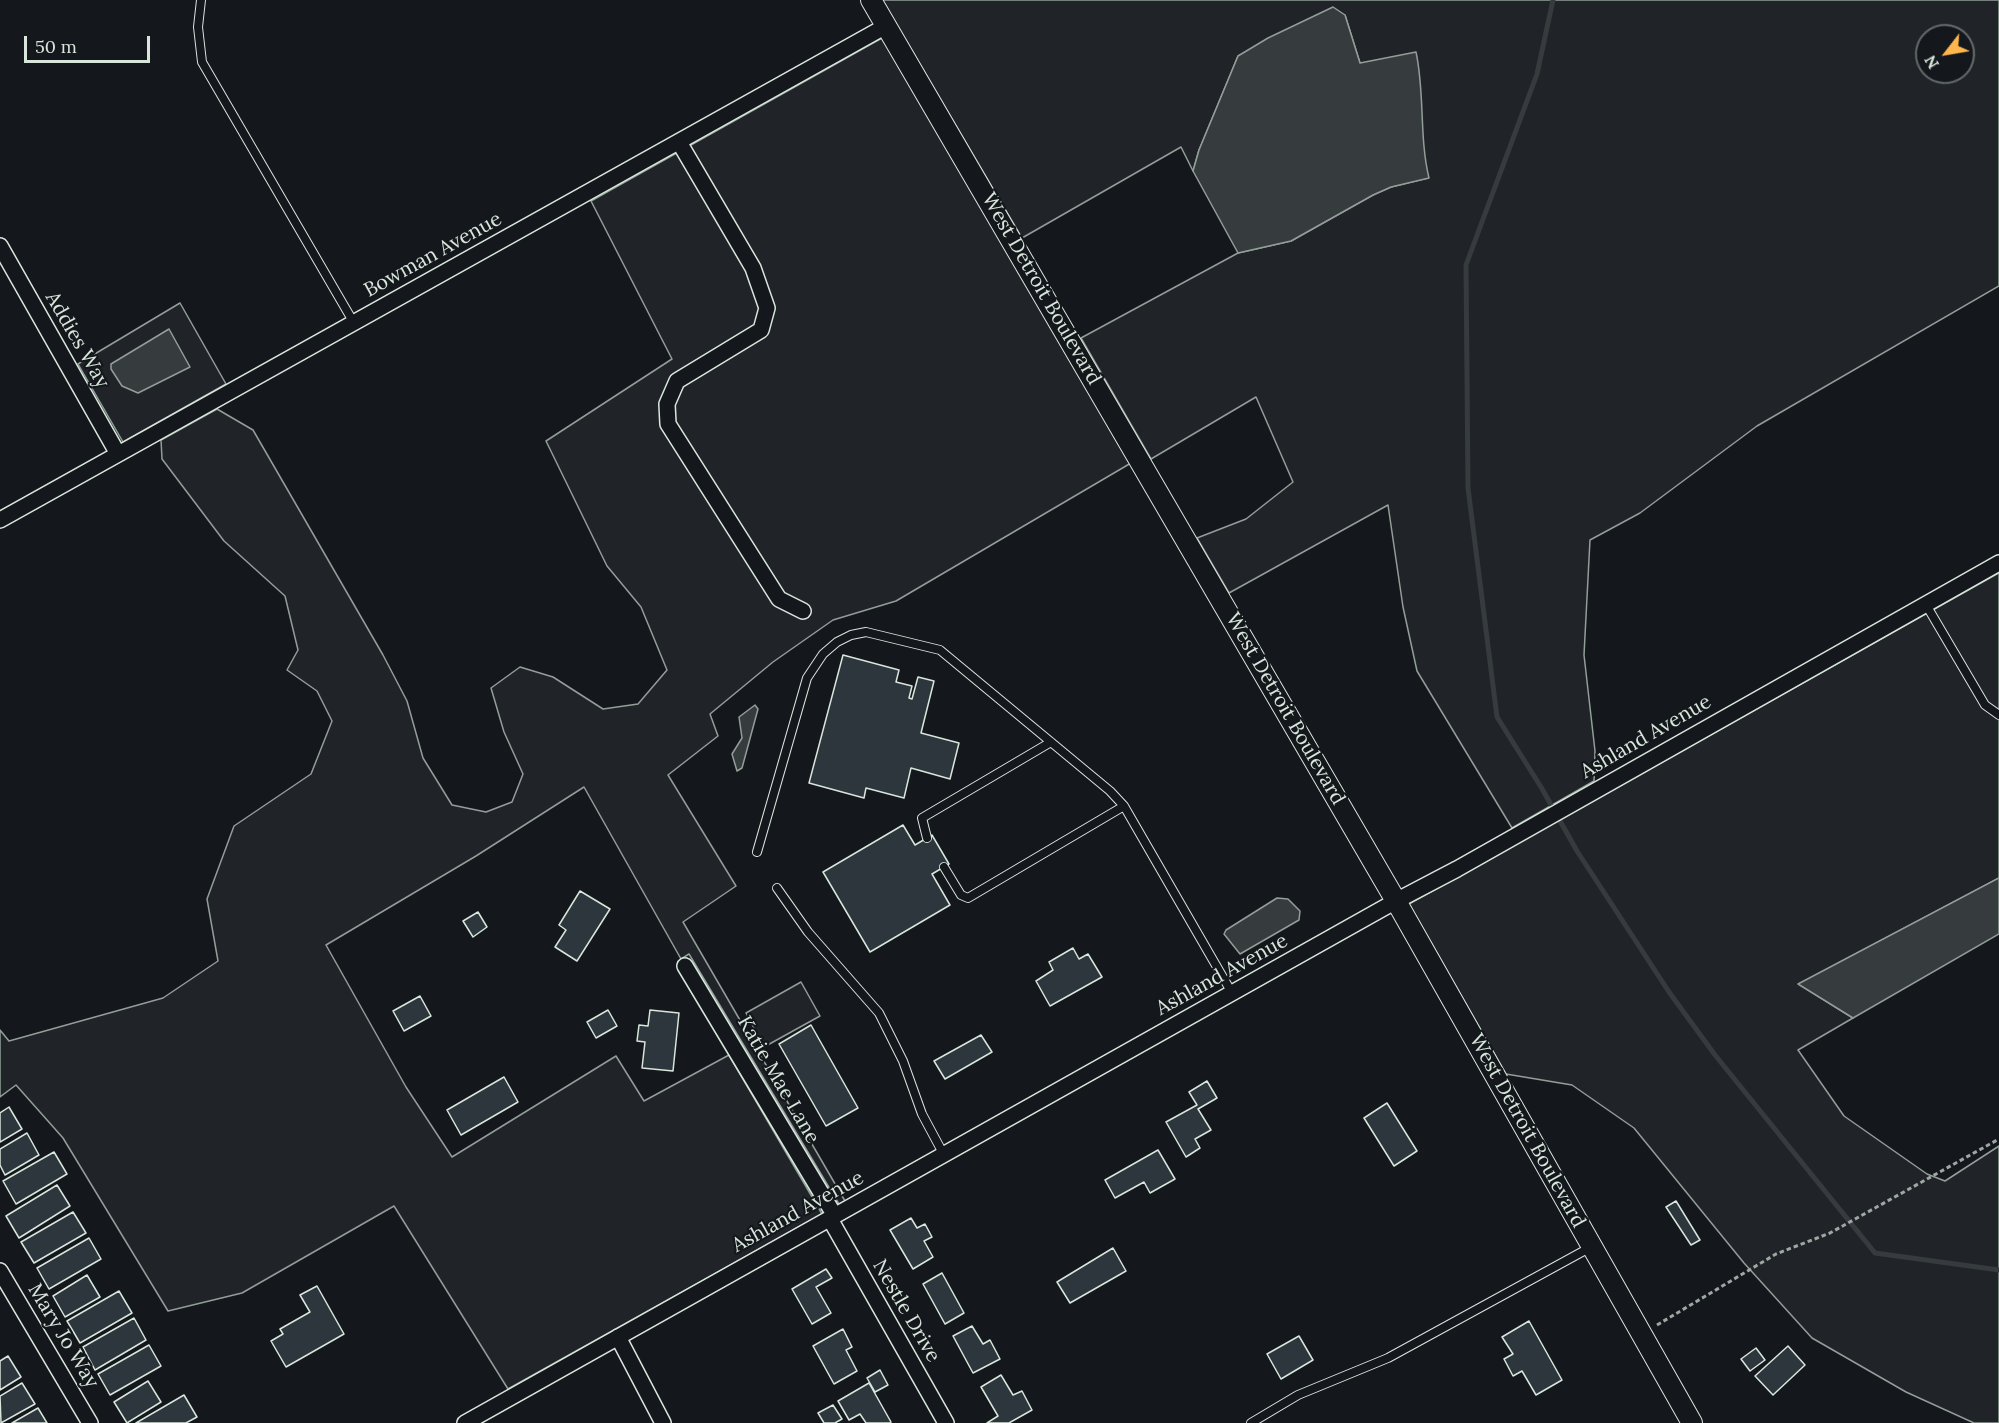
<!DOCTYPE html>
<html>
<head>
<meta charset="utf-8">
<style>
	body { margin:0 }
	#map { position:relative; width:1999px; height:1423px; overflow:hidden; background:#14181c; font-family:Lora,serif }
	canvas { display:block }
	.north { position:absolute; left:1915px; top:24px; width:60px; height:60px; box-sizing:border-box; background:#14181c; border:2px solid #626a69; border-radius:50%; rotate:239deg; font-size:16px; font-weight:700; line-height:24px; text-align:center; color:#d8e6dc }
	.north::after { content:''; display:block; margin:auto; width:21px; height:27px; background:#ffb74d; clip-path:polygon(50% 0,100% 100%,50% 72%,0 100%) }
	.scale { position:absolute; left:24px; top:36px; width:126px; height:27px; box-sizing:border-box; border:3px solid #d8e6dc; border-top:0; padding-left:8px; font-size:18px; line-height:21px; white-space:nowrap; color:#d8e6dc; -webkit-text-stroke:4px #14181c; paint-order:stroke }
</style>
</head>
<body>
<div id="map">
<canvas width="1999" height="1423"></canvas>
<div class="north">N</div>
<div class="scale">50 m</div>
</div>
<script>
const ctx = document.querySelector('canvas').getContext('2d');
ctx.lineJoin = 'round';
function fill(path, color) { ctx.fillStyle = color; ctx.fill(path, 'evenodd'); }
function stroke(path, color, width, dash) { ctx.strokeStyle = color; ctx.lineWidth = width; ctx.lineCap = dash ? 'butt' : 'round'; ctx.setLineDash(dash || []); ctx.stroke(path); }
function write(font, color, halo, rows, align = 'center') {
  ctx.font = font + ' Lora,serif'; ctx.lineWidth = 4.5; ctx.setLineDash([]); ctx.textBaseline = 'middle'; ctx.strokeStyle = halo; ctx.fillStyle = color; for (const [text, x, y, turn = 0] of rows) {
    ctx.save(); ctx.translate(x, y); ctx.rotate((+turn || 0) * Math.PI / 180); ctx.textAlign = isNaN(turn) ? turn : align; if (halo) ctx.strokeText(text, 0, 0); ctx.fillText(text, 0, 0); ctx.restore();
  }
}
const green = new Path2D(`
	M882,0H1999V286L1757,426L1640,513L1590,540L1584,655L1595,751L1594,781L1512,828L1417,671L1403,607L1388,505L1229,593L1197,538L1246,519L1293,482L1256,397L1151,459L1081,338L1238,253L1291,241L1373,195L1391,187L1428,178L1425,162L1360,63L1345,15L1238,56L1199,150L1193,171L1181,147L1022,238ZM1927,36H1963V72H1927Z
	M882,38L1131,463L896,601L833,620L773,662L710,714L718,736L668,775L736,886L683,922L845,1201L839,1204L689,954L681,959L584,787L476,856L326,945L406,1087L452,1157L616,1056L644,1101L729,1055L822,1214L508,1389L394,1206L242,1293L168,1311L63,1138L16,1085L0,1097V1030L9,1041L163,998L218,961L207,899L234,826L311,774L332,721L317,691L287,670L298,650L285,596L224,541L162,459L161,440L217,409L253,430L383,655L407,701L423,758L452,805L486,812L512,802L523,774L504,732L491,688L520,667L553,677L603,709L638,704L667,670L641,607L607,566L546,441L672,359L591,201Z
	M180,303L226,384L123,442L78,364Z
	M1999,573V878L1799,984L1853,1018L1798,1050L1844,1116L1927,1174L1945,1181L1999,1146V1423H1974L1906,1392L1812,1338L1744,1263L1634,1128L1572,1085L1506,1074L1409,904Z
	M801,982L820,1016L764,1047L746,1013Z`);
const water = new Path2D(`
	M1333,7L1345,15L1360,63L1416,52C1425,93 1419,137 1429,178L1391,187L1373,195L1291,241L1238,253L1193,171L1199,150L1238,56L1268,38Z
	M169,329L190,367L138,393L122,386L111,369V364Z
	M755,705L758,709L742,768L737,771L732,754L742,738L739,717Z
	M1999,878V934L1853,1018L1798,984Z
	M1277,898L1288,899L1300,911L1299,920L1240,954L1224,934L1226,930Z`);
const stream = new Path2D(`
	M1553,0L1537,74L1466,265L1468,488L1497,717L1541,787L1577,851L1669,992L1715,1055L1875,1253L1999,1270`);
const building = new Path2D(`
	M843,655L899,670L896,682L912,686L909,698L912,699L918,677L934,681L921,733L959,743L950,779L911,768L904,798L866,788L864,798L809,783Z
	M903,825L915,845L932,835L949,864L932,874L950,905L870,952L823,872Z
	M580,891L610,909L577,961L555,947L566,930L559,925Z
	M478,912L487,927L473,937L463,921Z
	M1073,948L1079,959L1088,954L1102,977L1050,1006L1036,981L1053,970L1049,962Z
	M420,996L431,1016L404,1031L393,1011Z
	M608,1010L617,1026L596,1038L587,1022Z
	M650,1010L679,1013L673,1071L642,1068L645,1042L637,1041L639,1025L648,1026Z
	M811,1025L858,1108L826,1126L779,1044Z
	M981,1035L992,1052L945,1079L934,1061Z
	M504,1077L518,1102L461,1135L447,1110Z
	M1207,1081L1217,1098L1198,1109L1211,1130L1195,1139L1200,1148L1186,1157L1166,1122L1197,1105L1189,1092Z
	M1387,1103L1417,1151L1394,1166L1364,1118Z
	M9,1107L22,1129L0,1142V1113Z
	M27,1133L39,1155L5,1175L0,1165V1149Z
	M1158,1150L1175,1179L1150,1193L1144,1182L1115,1198L1105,1180Z
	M54,1152L67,1174L16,1204L3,1181Z
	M57,1185L70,1206L19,1238L6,1216Z
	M1676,1201L1700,1240L1691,1245L1666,1207Z
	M73,1212L86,1233L34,1263L21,1242Z
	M911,1218L917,1228L925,1224L932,1237L924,1241L933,1257L913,1269L890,1230Z
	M89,1238L101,1259L49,1289L37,1268Z
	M1113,1248L1126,1271L1070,1303L1057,1282Z
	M826,1269L832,1278L816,1287L831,1313L812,1324L792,1289Z
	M942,1273L964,1313L945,1324L923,1284Z
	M87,1275L100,1297L65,1317L53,1296Z
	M317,1286L344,1334L286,1367L271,1341L283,1334L280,1329L310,1312L300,1295Z
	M119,1291L132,1313L80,1343L67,1321Z
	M134,1318L146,1340L95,1370L83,1347Z
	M1529,1321L1562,1380L1536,1395L1522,1371L1513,1376L1504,1359L1513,1354L1502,1337Z
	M972,1326L983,1344L990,1340L1000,1359L973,1373L953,1336Z
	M843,1329L852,1347L846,1350L857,1371L834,1384L813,1346Z
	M1299,1336L1313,1360L1281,1379L1267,1354Z
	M149,1345L161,1366L110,1395L98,1374Z
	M1788,1346L1805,1365L1773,1395L1755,1376Z
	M1756,1348L1765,1360L1750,1371L1741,1359Z
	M8,1356L21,1377L0,1390V1361Z
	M880,1370L888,1385L875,1392L867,1378Z
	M1001,1375L1013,1395L1022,1391L1032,1410L1009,1423H987L998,1416L981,1387Z
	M148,1381L161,1402L127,1423L114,1402Z
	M22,1383L35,1404L1,1423L0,1396Z
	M869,1383L891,1422L890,1423H866L860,1414L849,1420L838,1401Z
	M184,1395L197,1417L186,1423H136Z
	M833,1405L842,1419L835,1423H824L818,1413Z
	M38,1408L47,1423H12Z`);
const path = new Path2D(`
	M1657,1325L1776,1254L1830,1233L1999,1139`);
const service = new Path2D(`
	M201,0L198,27L202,62L354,323
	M1925,603L1985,705L1999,715
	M927,838L922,818L1051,742
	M757,852L807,678L823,654L837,642L851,635L866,632L940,650L1110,791L1124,806L1232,993
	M944,867L961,895L968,898L1124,806
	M777,888L808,932L879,1013L903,1061L922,1114L944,1155
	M1251,1423L1298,1395L1388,1358L1591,1247`);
const minor = new Path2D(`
	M679,142L753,268L767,308L761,330L677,381L667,404L668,424L779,599L803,611
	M0,246L118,454
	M0,520L886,26
	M685,966L835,1216
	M830,1219L946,1423
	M0,1271L90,1423
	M618,1337L663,1423
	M465,1423L1396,901L1457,869L1999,563`);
const tertiary = new Path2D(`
	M871,0L1396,901L1692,1423`);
const streetNames = [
	["Bowman Avenue",433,255,-29],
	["West Detroit Boulevard",1041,289,60],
	["Addies Way",77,340,60],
	["West Detroit Boulevard",1285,709,60],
	["Ashland Avenue",1646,737,-30],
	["Ashland Avenue",1222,975,-29],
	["Katie Mae Lane",778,1080,60],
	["West Detroit Boulevard",1527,1131,61],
	["Ashland Avenue",798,1212,-29],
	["Nestle Drive",906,1311,60],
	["Mary Jo Way",63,1336,59]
];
fill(green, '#202428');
stroke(green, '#939e99', 1.5);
fill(water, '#363b3e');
stroke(water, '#939e99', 1.5);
stroke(stream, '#363b3e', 5);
fill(building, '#2c363c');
stroke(building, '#d8e6dc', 1.5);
stroke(service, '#d8e6dc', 10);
stroke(minor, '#d8e6dc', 18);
stroke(tertiary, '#d8e6dc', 22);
stroke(path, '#9da8a2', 3, [4.5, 3]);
stroke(service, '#14181c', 8);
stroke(minor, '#14181c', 15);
stroke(tertiary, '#14181c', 20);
write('20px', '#d8e6dc', '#14181c', streetNames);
</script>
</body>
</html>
